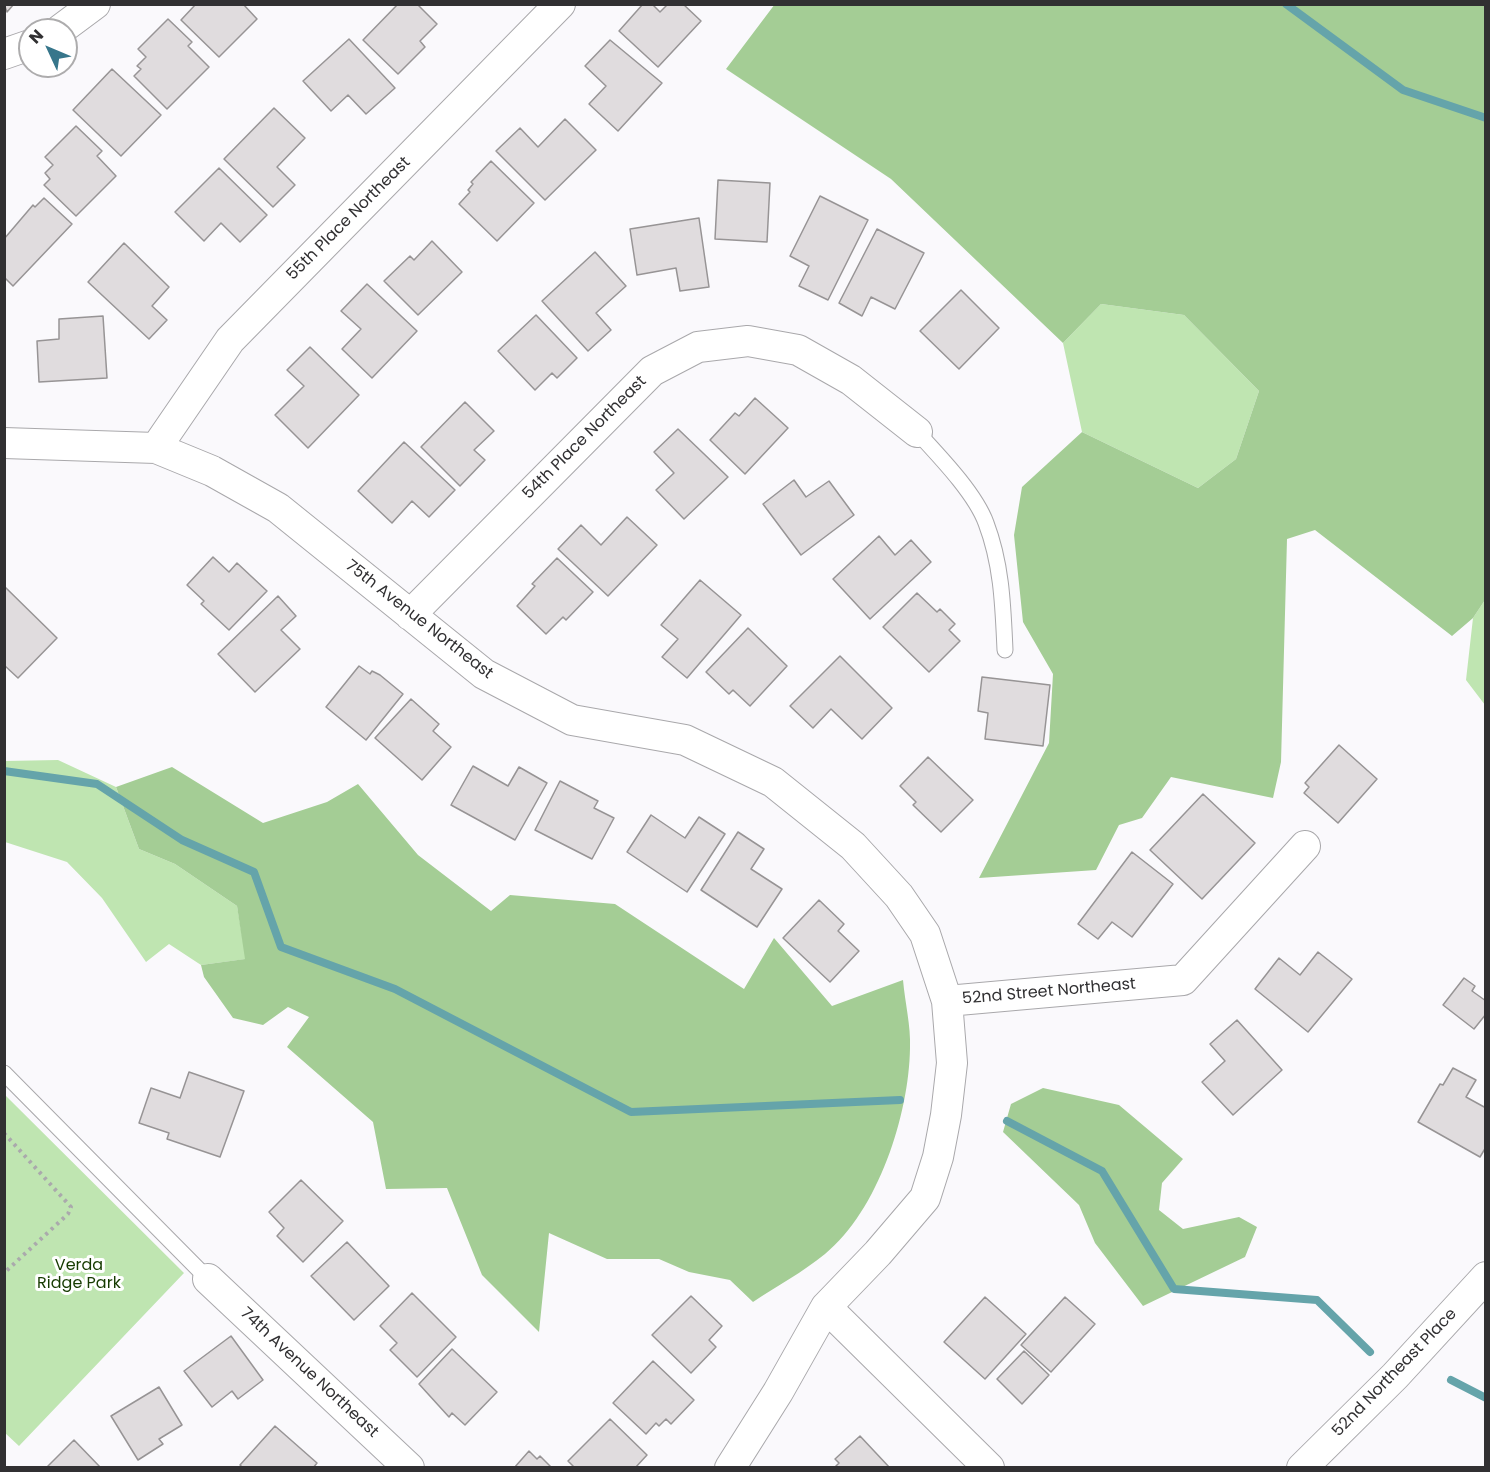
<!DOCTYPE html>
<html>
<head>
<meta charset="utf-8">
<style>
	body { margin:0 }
	#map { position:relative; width:1490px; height:1472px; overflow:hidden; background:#faf9fc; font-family:Poppins,sans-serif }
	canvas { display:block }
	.frame { position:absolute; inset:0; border:6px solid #313032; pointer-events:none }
	.north { position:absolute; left:18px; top:18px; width:60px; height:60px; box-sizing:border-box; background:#fff; border:2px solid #adacad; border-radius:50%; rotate:314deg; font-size:16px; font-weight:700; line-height:24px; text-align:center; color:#313032 }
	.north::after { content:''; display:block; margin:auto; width:21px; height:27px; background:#37768b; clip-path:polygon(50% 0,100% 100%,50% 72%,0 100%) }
</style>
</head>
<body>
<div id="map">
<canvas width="1490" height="1472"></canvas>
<div class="frame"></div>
<div class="north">N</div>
</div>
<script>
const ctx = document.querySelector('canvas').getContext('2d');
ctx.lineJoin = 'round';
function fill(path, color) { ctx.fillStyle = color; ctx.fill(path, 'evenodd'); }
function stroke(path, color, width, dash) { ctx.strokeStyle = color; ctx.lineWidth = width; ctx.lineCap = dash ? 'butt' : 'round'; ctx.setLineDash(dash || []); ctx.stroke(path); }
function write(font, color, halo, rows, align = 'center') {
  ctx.font = font + ' Poppins,sans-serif'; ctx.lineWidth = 6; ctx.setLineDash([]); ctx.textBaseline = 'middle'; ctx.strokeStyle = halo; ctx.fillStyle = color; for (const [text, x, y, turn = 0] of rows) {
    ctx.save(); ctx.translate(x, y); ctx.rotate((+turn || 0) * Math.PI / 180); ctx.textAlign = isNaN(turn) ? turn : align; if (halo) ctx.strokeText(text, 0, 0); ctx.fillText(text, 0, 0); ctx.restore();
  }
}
const green = new Path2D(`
	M1101,304L1184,315L1259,391L1236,459L1198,488L1082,432L1063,343Z
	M1485,600V705L1466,680L1473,618Z
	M58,760L116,787L139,849L175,864L237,906L246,959L201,965L169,944L146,962L102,898L67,862L5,842V761Z
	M5,1095L184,1273L19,1446L4,1432Z`);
const forest = new Path2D(`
	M775,4L1485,5V600L1473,618L1452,636L1315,530L1287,539L1281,762L1273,798L1171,777L1142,818L1119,825L1096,870L979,878L1049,743L1053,674L1023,622L1014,535L1022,487L1082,432L1198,488L1236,459L1259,391L1184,315L1101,304L1063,343L891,179L726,69Z
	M172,767L263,823L327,802L358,784L418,855L491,911L510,895L615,904L744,989L774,938L832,1006L903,980C905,1003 911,1026 910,1048C909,1115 878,1211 825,1254C803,1272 777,1286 753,1302L730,1280L689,1272L659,1259H607L549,1233L539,1332L482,1275L447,1188L386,1189L373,1122L287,1047L309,1017L288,1007L263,1025L233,1018L204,977L201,965L245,959L237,906L175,864L139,849L116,787Z
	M1043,1088L1119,1105L1183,1159L1162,1183L1159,1210L1183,1229L1239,1217L1257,1227L1245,1257L1143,1306L1095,1243L1079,1205L1003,1132L1011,1104Z`);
const stream = new Path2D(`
	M1286,4L1403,90L1486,118
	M4,771L97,784L182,840L254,872L281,947L395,989L631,1112L900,1100
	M1007,1121L1102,1171L1174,1289L1317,1300L1370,1352
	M1451,1380L1486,1398`);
const building = new Path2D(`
	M4,4H14L7,12Z
	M196,4H243L257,19L219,57L181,20Z
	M398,4H417L437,24L420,41L425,47L398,74L363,40Z
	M643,4H652L660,12L668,4H683L701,21L658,67L619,31Z
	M168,19L192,42L188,46L209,67L167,109L134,76L141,69L137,66L146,57L138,49Z
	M349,39L395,88L366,114L348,95L331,111L303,81Z
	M610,40L662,83L618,131L589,104L606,86L585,66Z
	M112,69L161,115L121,156L73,110Z
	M274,108L305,138L277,167L295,185L273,207L224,159Z
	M565,119L596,150L545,200L496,151L520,128L538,147Z
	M76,126L102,151L97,156L116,176L76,216L44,185L50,179L45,173L53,165L45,157Z
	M491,161L534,203L497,241L459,204L470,192L468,190L473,184L471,182Z
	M219,168L267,215L240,242L221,223L204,241L175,212Z
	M718,180L770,183L767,242L715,239Z
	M820,196L868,220L828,300L799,286L809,266L790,256Z
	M44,198L72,224L13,286L4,277V239L33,205L35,207Z
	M699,218L709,287L680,291L676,268L637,275L630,229Z
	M877,229L924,253L895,309L871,297L862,316L839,303Z
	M432,241L462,272L418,315L384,281L410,256L414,260Z
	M124,243L169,287L152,306L167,320L149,339L88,282Z
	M595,252L626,286L596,313L611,330L588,351L542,301Z
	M367,284L417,331L372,378L342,349L361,329L341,311Z
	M961,290L999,328L959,369L920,331Z
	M536,315L577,358L557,378L552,373L535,390L498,351Z
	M103,316L107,378L39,382L37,341L59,339V319Z
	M310,347L359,395L308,448L275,415L304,386L287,370Z
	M755,398L788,428L745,474L710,440L735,413L739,416Z
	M465,402L494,431L474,450L485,460L460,486L421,447Z
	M678,429L728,477L684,519L656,490L674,473L654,452Z
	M404,442L455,490L429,517L412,501L392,523L358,491Z
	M794,480L806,497L829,481L854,515L801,555L763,504Z
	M627,517L657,545L608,596L558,549L581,525L601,545Z
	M879,536L895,555L911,540L931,562L870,619L833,579Z
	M213,557L229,572L237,563L267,591L229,630L201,604L204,601L187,585Z
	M557,558L593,592L566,620L563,617L546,634L517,606L535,586L532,584Z
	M700,580L741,615L687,678L662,657L678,639L661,625Z
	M4,586L57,638L18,678L4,665Z
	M917,593L937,612L940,609L955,624L949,630L960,641L929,672L883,627Z
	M278,596L296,616L281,630L300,649L255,692L218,654Z
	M748,628L787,666L750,706L733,690L729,694L706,672Z
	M840,656L892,708L862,739L831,709L813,728L790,706Z
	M359,666L370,674L372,671L380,675L403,694L366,740L326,707Z
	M982,677L1050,685L1043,746L985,739L988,713L978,711Z
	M411,699L439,724L433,731L451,747L422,780L375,738Z
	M1339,745L1377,779L1338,823L1304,793L1309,787L1305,783Z
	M928,757L973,800L941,832L913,805L916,802L900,786Z
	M473,766L508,786L519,767L547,783L515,840L451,805Z
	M560,781L598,801L594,808L614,818L592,859L535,830Z
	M1203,794L1255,843L1202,899L1150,850Z
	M651,815L685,838L699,817L725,834L687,892L627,852Z
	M738,832L764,849L751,869L782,889L757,927L701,890Z
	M1132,852L1173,884L1132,937L1112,922L1098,939L1078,924Z
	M819,900L844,924L838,931L859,951L830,982L783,938Z
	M1318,952L1352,979L1308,1032L1255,989L1279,958L1300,975Z
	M1464,978L1475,986L1472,991L1486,1001V1014L1474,1029L1443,1005Z
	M1237,1020L1282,1070L1233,1115L1202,1082L1225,1061L1210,1044Z
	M1453,1068L1476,1080L1466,1097L1486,1108V1147L1480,1157L1418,1122L1440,1084L1443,1085Z
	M189,1072L244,1091L220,1157L167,1139L169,1133L139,1123L151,1088L180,1098Z
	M301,1180L343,1221L303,1262L277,1236L284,1228L269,1212Z
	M347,1242L389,1286L354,1320L311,1276Z
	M412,1293L456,1337L417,1377L390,1350L397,1343L380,1326Z
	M691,1296L722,1326L709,1340L716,1347L691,1373L652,1335Z
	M985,1297L1026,1334L985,1379L944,1342Z
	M1065,1297L1095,1324L1051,1372L1021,1345Z
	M231,1336L263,1380L238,1399L232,1391L212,1407L184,1371Z
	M452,1349L497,1392L465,1425L452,1413L449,1417L419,1384Z
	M1024,1351L1049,1375L1022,1404L997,1379Z
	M653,1361L694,1400L671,1424L666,1419L659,1426L656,1423L646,1434L613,1403Z
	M159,1387L182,1425L159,1439L163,1444L138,1460L111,1416Z
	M610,1419L647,1455L635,1468H575L568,1461Z
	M275,1426L317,1463L313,1468H243L240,1465Z
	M860,1436L890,1468H834L839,1463L835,1459Z
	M74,1440L101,1468H46Z
	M529,1451L537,1459L540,1456L552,1468H514Z`);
const path = new Path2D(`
	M4,1133L71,1207L68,1214L4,1273`);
const service = new Path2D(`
	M917,432C939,456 975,493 986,523C1002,565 1003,607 1005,650
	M4,1073L208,1279`);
const minor = new Path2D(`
	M60,30L95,4
	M4,54L30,45
	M4,443L156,448L212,471L278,508L484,674L572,720L685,740L773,782L853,846L899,896L925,934L947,1001
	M156,448L230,340L560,4
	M410,615L652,371L698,347L748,341L798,350L851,380L917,432
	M208,1279L409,1468
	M826,1307L989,1468
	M730,1468L778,1392L826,1307L878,1253L925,1198L938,1157L946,1115L952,1063L947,1001L1183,980L1305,846
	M1302,1468L1395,1376L1486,1277`);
const streetNames = [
	["55th Place Northeast",349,219,-45],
	["54th Place Northeast",585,438,-45],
	["75th Avenue Northeast",419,620,38],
	["52nd Street Northeast",1049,992,-5],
	["74th Avenue Northeast",309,1373,43],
	["52nd Northeast Place",1395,1373,-46]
];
const parkNames = [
	["Verda",79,1266],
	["Ridge Park",79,1284]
];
fill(green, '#bfe5b1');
fill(forest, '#a4cd95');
stroke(stream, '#65a4aa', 8);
fill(building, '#e0dcde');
stroke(building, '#979495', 1.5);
stroke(service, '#a9a8ab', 17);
stroke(minor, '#a9a8ab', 32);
stroke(path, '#aaa9ac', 4, [3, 4.5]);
stroke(service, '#fff', 15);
stroke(minor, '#fff', 30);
write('16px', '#313032', '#fff', streetNames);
write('16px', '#163b01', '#fff', parkNames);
</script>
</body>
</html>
